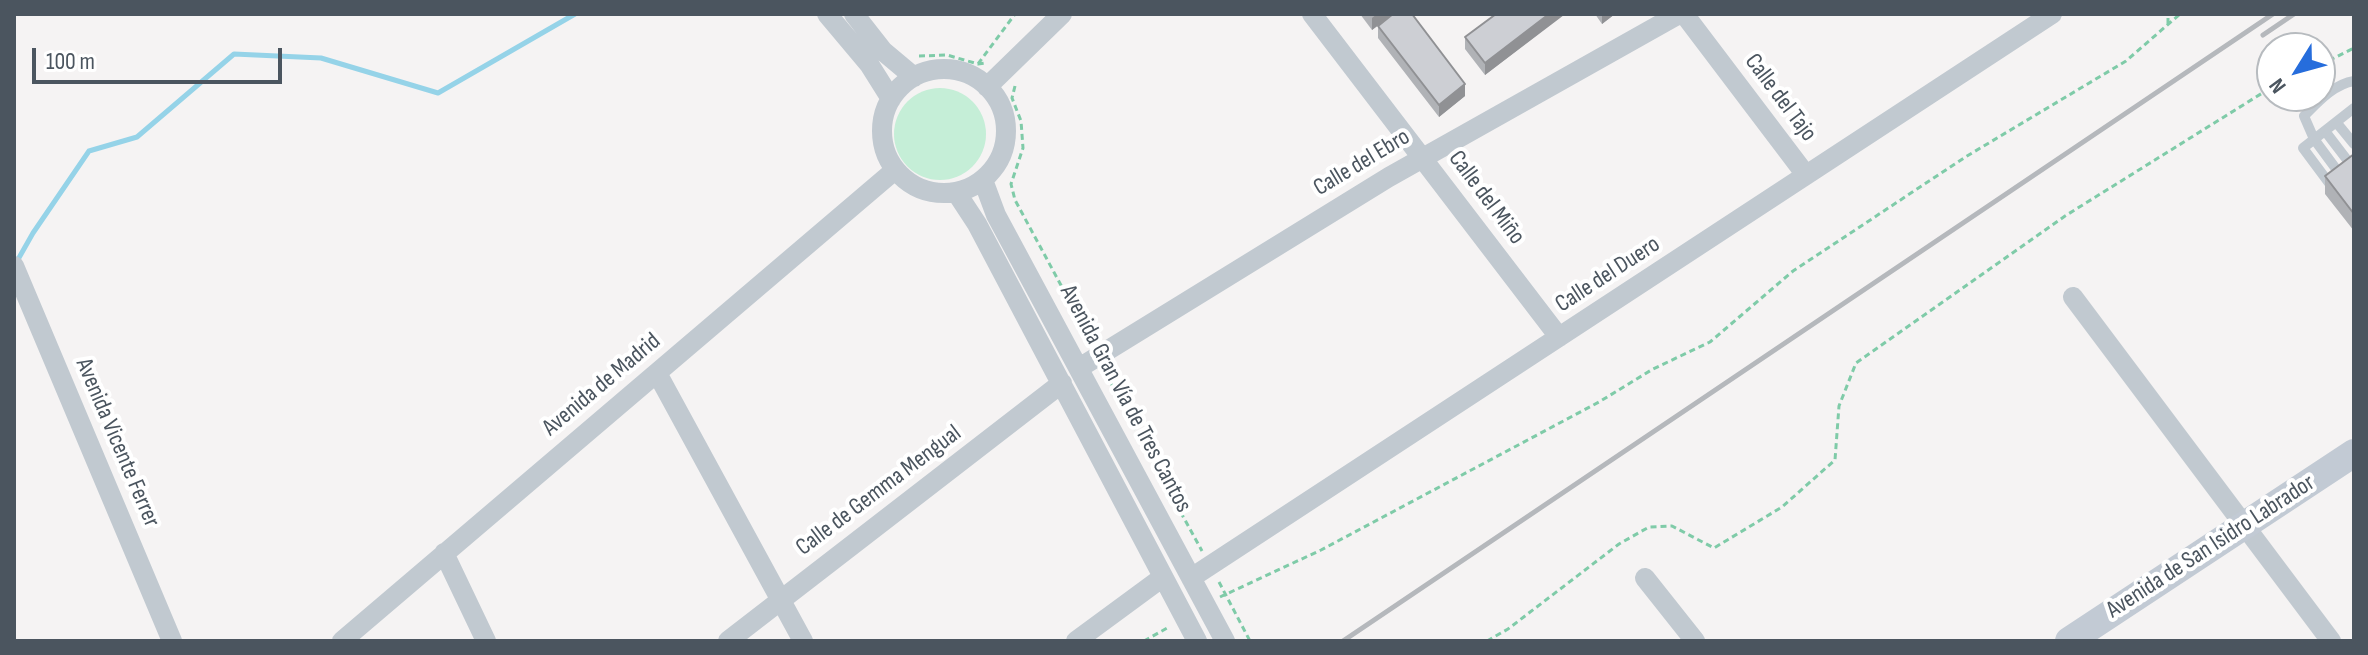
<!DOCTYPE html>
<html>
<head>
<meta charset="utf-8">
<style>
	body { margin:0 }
	#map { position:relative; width:2368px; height:655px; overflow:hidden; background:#f5f3f3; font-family:"Sofia Sans Condensed",sans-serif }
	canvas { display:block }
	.frame { position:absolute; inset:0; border:16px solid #4b555f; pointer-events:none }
	.north { position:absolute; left:2256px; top:32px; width:80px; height:80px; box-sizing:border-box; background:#fff; border:2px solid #b7bbbf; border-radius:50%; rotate:233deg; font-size:22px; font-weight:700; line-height:32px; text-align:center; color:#4b555f }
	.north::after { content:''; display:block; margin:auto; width:28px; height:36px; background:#266ddc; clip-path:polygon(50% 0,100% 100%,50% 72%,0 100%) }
	.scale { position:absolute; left:32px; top:48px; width:250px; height:36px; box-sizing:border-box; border:4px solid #4b555f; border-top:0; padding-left:10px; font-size:24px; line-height:28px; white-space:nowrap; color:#4b555f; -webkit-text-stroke:6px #fff; paint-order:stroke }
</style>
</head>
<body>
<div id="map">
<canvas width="2368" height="655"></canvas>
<div class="frame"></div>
<div class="north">N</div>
<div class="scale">100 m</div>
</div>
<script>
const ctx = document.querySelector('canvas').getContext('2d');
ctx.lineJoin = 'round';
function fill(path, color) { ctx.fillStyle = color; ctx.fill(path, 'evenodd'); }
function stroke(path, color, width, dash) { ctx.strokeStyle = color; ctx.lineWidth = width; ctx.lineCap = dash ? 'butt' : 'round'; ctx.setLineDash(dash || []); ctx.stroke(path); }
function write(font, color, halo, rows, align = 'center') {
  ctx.font = font + ' "Sofia Sans Condensed",sans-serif'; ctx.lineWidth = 8; ctx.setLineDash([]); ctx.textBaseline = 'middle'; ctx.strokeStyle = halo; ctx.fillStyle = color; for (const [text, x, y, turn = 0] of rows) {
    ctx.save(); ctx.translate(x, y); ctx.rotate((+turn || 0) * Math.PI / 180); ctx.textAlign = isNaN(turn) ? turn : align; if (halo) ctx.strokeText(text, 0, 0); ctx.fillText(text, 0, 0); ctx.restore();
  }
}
const green = new Path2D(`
	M894 134a46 46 0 1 1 92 0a46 46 0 1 1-92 0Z`);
const stream = new Path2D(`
	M16,263L33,233L89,151L137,137L234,54L321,58L438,93L575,14`);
const path = new Path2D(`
	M2168,24V14
	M919,56L947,55L978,64L985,63
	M978,64L1015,14
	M2320,65L2354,48
	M1015,86L1012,98L1021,121L1023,148L1011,184L1015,200L1090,339
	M1105,371L1124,409L1202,551
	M1219,582L1250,641
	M1220,597L1321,550L1599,402L1653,369L1710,342L1793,271L1967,156L2126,61L2180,14
	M1144,641L1169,627
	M1487,641L1508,629L1619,544L1649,527L1672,526L1714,548L1782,507L1835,460L1839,406L1856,363L2065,216L2272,87`);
const lane = new Path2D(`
	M2336,122L2354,144
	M2325,131L2354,169
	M2342,177L2314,139L2304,116C2318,102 2334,84 2354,81
	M2332,187L2303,148L2354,108`);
const street = new Path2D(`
	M827,14L869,64L891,99
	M854,14L883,51L914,77
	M1312,14L1559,337
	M1684,14L1806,175
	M882 131a62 62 0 1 1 124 0a62 62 0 1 1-124 0Z
	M987,87L1062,14
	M983,180L996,215L1225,641
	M956,192L977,224L1197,641
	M14,266L172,641
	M2073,297L2331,641
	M1079,368L1389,177L1679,14
	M657,373L803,641
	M444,553L486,641
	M1191,578L2052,14
	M1645,578L1695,641
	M342,641L895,170
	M728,641L1062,383
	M1076,641L1163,577`);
const secondary = new Path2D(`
	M2069,641L2354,453`);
const rail = new Path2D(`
	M2263,35L2294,14
	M1343,641L2273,14`);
const wall = new Path2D(`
	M1360,14H1393L1372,30Z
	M1564,14L1485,75L1465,49V37Z
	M1595,14H1615L1602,24Z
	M1378,26L1465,96L1439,117L1378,38Z
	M2354,154V231L2325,194V176Z`);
const shadedWall = new Path2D(`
	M1377,14H1393L1372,30V18Z
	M1549,14L1564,15L1485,75V63Z
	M1602,14H1615L1602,24Z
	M1465,84V96L1439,117V105Z`);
const building = new Path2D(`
	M1393,14H1412L1465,84L1439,105L1378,26Z
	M1496,14H1549L1485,63L1465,37Z
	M2354,154V214L2325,176Z`);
const streetNames = [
	["Calle del Tajo",1780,98,53],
	["Calle del Ebro",1362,163,-31],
	["Calle del Miño",1486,198,53],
	["Calle del Duero",1608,275,-33],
	["Avenida de Madrid",602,385,-40],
	["Avenida Gran Vía de Tres Cantos",1125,399,62],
	["Avenida Vicente Ferrer",117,443,67],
	["Calle de Gemma Mengual",879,491,-37],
	["Avenida de San Isidro Labrador",2211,547,-33]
];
fill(green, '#c5eed7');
stroke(stream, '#95d3e8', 5);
stroke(path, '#7fcba8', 3, [6, 4]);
stroke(lane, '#c1c9d0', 10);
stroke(street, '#c1c9d0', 20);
stroke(secondary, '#c2cad4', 28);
stroke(rail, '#b5b8bc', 5);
fill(wall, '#b0b2b6');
fill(shadedWall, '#909194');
fill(building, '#cdcfd4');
stroke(building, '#909194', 2);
write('24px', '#4b555f', '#fff', streetNames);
</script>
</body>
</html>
